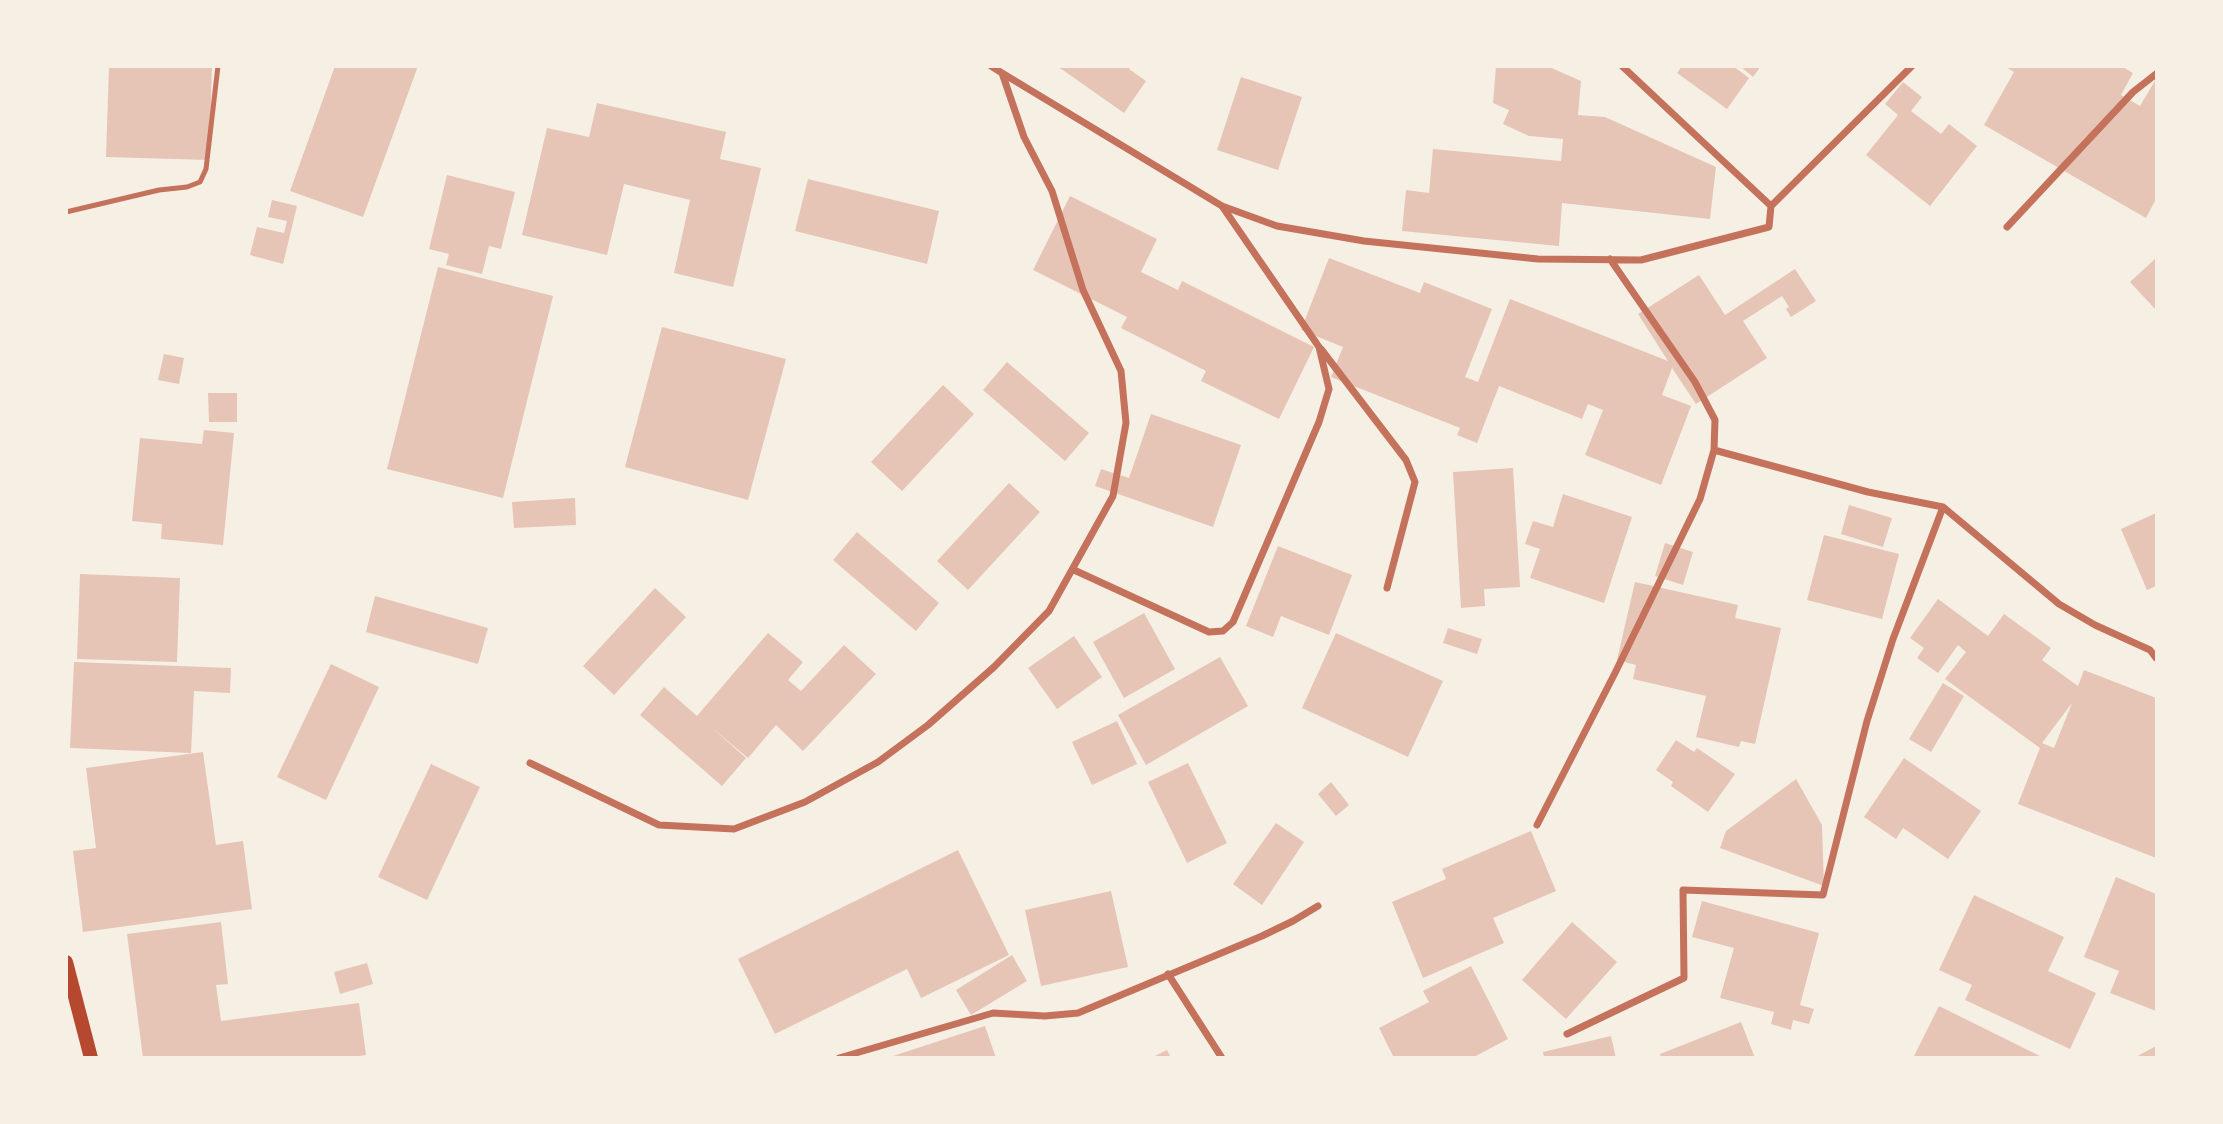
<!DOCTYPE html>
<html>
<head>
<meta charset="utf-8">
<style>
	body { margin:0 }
	#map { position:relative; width:2223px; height:1124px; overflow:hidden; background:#f6efe4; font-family:Karla,sans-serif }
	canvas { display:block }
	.frame { position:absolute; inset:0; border:68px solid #f6efe4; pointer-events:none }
</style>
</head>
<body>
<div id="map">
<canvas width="2223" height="1124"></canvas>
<div class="frame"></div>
</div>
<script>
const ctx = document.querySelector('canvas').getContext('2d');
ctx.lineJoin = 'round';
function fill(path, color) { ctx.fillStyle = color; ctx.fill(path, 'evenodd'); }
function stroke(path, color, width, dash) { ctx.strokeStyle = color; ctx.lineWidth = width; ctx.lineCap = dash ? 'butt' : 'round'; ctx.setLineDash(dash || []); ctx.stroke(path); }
const building = new Path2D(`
	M109,66H212L209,160L106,157Z
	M335,66H418L363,217L290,191Z
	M1057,66H1131L1129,69L1146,81L1124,113Z
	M1496,66H1547L1581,81L1578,115L1605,117L1716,167L1710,219L1562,203L1559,246L1402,231L1406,190L1429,193L1433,149L1561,161L1563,139L1529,136L1503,124L1509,110L1493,103Z
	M1682,66H1733L1749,78L1727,109L1677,73Z
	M1740,66H1761L1753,77Z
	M2004,66H2121L2133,73L2121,95L2140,106L2156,79V199L2146,218L1984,125L2014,72Z
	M1241,77L1302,97L1278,170L1217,150Z
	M1903,82L1922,97L1911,111L1941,134L1949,124L1977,146L1930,206L1866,155L1898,115L1885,104Z
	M597,103L726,132L720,159L761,168L733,287L674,273L690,200L624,184L607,255L522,235L547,128L589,137Z
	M447,175L515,192L501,249L489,246L482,274L446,265L449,254L429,249Z
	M808,179L939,211L927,264L795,231Z
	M1070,196L1157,239L1141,272L1178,290L1182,281L1314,347L1279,419L1201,381L1206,371L1121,328L1127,317L1033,270Z
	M272,200L297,206L283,264L250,255L257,227L284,233L287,221L268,217Z
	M1329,258L1420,293L1424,282L1492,309L1465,377L1478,382L1510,299L1668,361L1638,314L1699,275L1725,315L1795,269L1816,301L1791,317L1786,309L1789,307L1782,296L1743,321L1767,358L1696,404L1672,368L1662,395L1691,406L1661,485L1585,455L1603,410L1588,404L1582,419L1499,386L1477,443L1457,435L1460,428L1331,377L1343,347L1301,330Z
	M2156,258V310L2130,282Z
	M438,267L553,296L503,498L387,469Z
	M662,327L786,359L748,500L625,467Z
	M164,354L184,358L179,384L158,380Z
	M1007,362L1089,433L1065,461L983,390Z
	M943,385L974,414L902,491L871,462Z
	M208,393H237V422H209Z
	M1151,414L1241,445L1213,527L1095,486L1101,469L1129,478Z
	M204,430L234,433L223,545L161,539L162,524L132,521L140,438L202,444Z
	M1513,468L1520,587L1484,589L1485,606L1461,608L1453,472Z
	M1009,483L1040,512L968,590L937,561Z
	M1563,494L1632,517L1604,603L1530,578L1540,549L1525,544L1533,521L1553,527Z
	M575,498L576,525L514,528L512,502Z
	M1849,505L1892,518L1883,547L1841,534Z
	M2156,513V586L2147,590L2121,529Z
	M857,532L939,603L916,631L833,560Z
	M1824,535L1899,554L1882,619L1807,600Z
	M1665,543L1693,552L1683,585L1655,576Z
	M1278,546L1352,575L1329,635L1281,616L1273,637L1246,626Z
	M80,574L180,578L177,662L77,659Z
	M1635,582L1738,605L1735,618L1781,628L1755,744L1741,741L1739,747L1696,737L1706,696L1633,679L1636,665L1617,660Z
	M655,588L686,617L614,695L583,666Z
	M375,596L488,628L478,664L366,632Z
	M1938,599L1988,636L2004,614L2051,648L2042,660L2078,686L2084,670L2156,698V858L2018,804L2040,748L1945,679L1966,652L1958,645L1938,673L1917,658L1924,648L1910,638ZM2072,703L2054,748L2042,743Z
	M1144,613L1175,669L1124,698L1093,642Z
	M1448,628L1482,639L1477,654L1443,643Z
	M768,633L803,662L788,680L801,691L844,645L876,674L803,751L776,725L748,758L711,727L746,758L722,786L640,715L664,687L697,716Z
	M1336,633L1443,681L1408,757L1302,708Z
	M1074,636L1102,677L1057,709L1028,668Z
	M1220,657L1248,706L1146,765L1118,715Z
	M74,662L231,668L230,693L194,691L191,753L70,748Z
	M331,664L379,687L326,800L277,777Z
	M1943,683L1964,696L1931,752L1909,739Z
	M1117,721L1137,764L1092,785L1072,742Z
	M1676,740L1694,752L1697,748L1735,774L1708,812L1671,786L1673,782L1656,770Z
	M203,752L216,845L243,841L252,909L83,932L73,851L96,848L86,768Z
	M1904,758L1981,811L1948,859L1903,828L1896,839L1864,817Z
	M1188,763L1227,843L1187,863L1148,782Z
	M431,764L480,787L427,900L378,877Z
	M1796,779L1822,825L1824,886L1720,848L1726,831Z
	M1331,782L1349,805L1336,816L1318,794Z
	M1276,823L1304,842L1262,905L1233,884Z
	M1531,831L1556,891L1493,918L1504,943L1423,978L1392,902L1446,879L1442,869Z
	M958,850L1009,955L921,998L907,969L775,1034L738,959Z
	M2116,877L2156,894V1011L2110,993L2119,971L2084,957Z
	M1111,891L1128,967L1041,986L1025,910Z
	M1974,895L2064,937L2048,971L2096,993L2070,1049L1965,1000L1972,985L1939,970Z
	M1702,901L1819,933L1800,1005L1814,1009L1809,1024L1793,1020L1791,1030L1771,1024L1774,1012L1720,998L1734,948L1692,937Z
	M221,922L228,984L216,985L221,1021L359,1003L366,1055L344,1058H143L127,934Z
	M1572,922L1617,962L1566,1019L1522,980Z
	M1012,955L1027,981L971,1015L956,990Z
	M367,963L373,984L340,994L334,972Z
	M1471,966L1508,1039L1472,1058H1394L1379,1028L1429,1002L1423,991Z
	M1939,1006L2044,1058H1913Z
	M1741,1022L1755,1058H1661L1660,1054Z
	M985,1026L996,1058H891L890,1057Z
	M1611,1036L1616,1058H1544L1543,1052Z
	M2156,1046V1058H2134Z
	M1167,1050L1171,1058H1151Z`);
const service = new Path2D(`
	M66,212L159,190L187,187L200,182L206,169L218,66`);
const minor = new Path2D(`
	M1002,73L1222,206L1277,226L1364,241L1538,259L1641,260L1769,227L1771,206L1622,66
	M1771,206L1912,66
	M2007,227L2133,92L2156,74
	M1321,349L1406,460L1415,482L1387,588
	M1714,450L1868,492L1943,507L2059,604L2095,625L2150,650L2156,658
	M1074,570L1209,632L1223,631L1233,622L1319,422L1329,389L1319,347L1222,206
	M530,763L659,825L734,829L805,802L878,762L928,725L994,667L1049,611L1113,496L1126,423L1121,371L1083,290L1052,191L1024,137L1002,73L991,66
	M1537,825L1615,673L1700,499L1714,450L1715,420L1695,382L1610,259
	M1168,974L1222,1058
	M1567,1034L1684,978L1683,890L1823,895L1867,721L1893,639L1943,507
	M839,1058L993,1013L1045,1016L1078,1013L1262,936L1293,921L1318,906`);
const secondary = new Path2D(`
	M66,962L91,1058`);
fill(building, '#e6c5b7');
stroke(service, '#c5725c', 5);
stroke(minor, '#c5725c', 7);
stroke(secondary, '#b5482f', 14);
</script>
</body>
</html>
